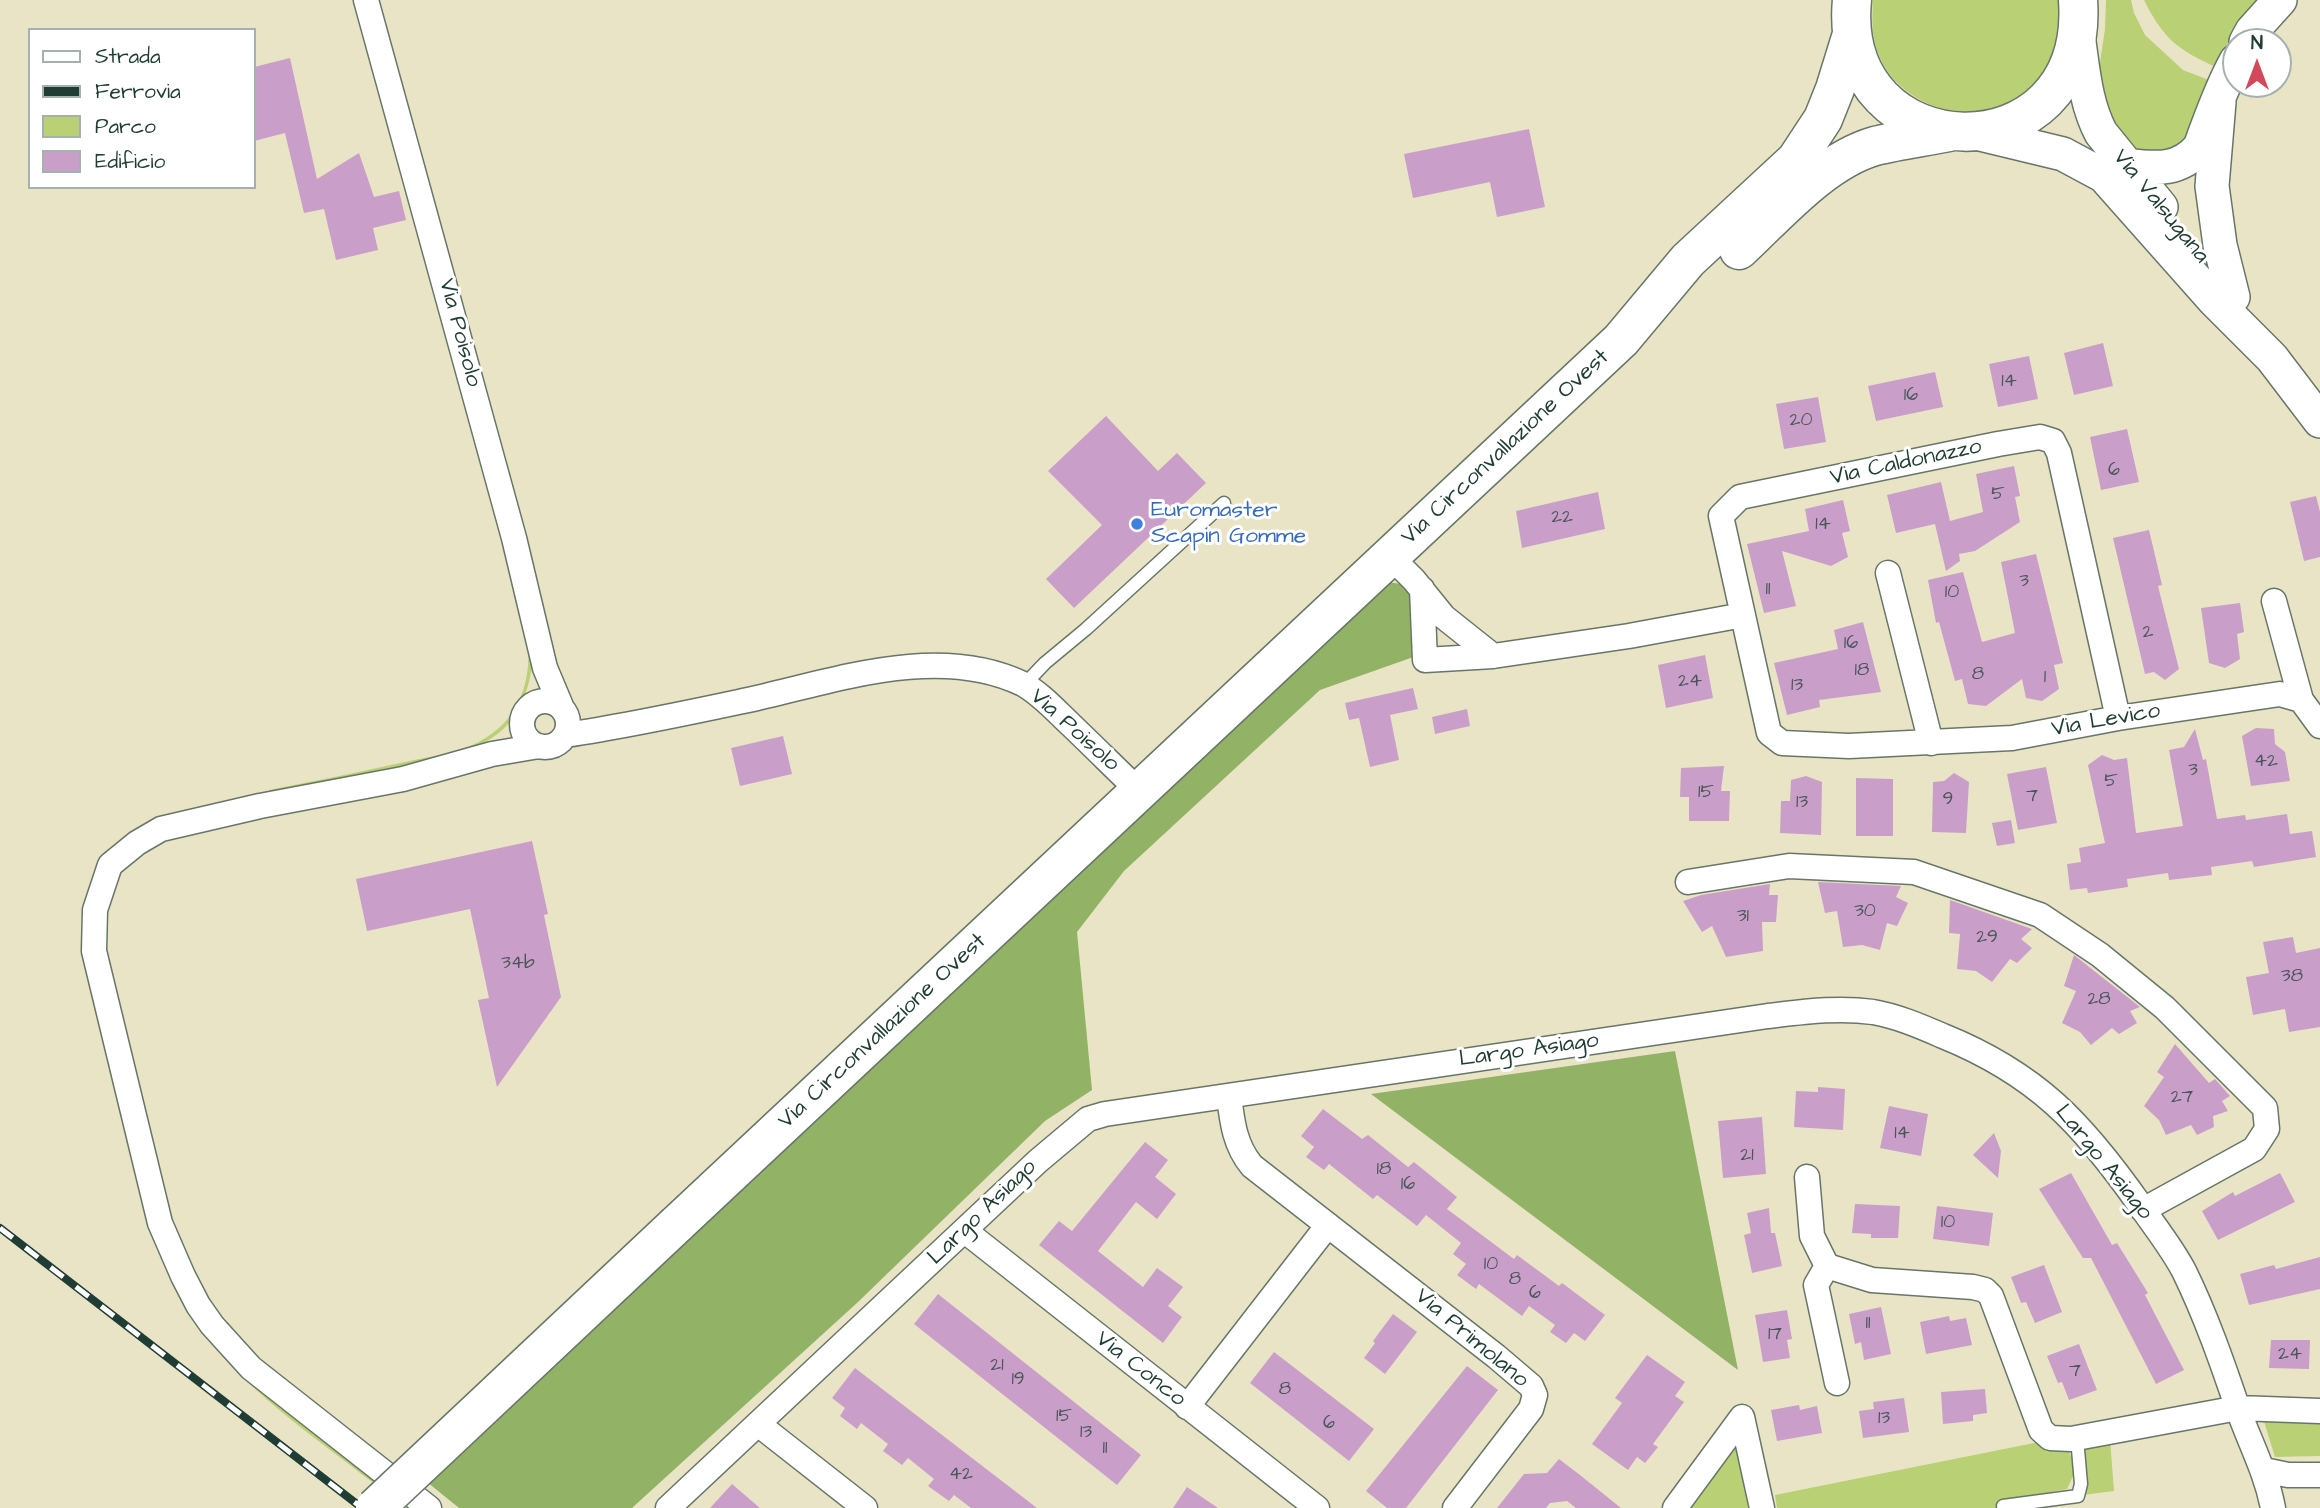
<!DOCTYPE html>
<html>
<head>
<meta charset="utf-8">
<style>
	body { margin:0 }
	#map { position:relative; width:2320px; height:1508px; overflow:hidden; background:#eae4c6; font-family:"Architects Daughter",sans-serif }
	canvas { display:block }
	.legend { position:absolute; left:28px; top:28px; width:228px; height:161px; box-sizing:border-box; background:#fff; border:2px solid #a5b1ae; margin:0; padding:9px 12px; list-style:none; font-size:21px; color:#1f3d34 }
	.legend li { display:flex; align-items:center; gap:14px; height:35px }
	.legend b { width:35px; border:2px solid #a5b1ae }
	.north { position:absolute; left:2222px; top:28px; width:70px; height:70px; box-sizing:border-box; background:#fff; border:2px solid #a5b1ae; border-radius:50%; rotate:0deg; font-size:19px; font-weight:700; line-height:28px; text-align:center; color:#1f3d34 }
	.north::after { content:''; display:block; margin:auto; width:24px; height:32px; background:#d1495b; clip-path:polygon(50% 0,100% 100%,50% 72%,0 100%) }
</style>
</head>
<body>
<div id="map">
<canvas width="2320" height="1508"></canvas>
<ul class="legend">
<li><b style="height:9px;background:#fff"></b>Strada</li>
<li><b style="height:9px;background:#1f3d34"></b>Ferrovia</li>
<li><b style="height:19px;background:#b9d075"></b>Parco</li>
<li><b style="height:19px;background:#c99fca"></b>Edificio</li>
</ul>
<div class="north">N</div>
</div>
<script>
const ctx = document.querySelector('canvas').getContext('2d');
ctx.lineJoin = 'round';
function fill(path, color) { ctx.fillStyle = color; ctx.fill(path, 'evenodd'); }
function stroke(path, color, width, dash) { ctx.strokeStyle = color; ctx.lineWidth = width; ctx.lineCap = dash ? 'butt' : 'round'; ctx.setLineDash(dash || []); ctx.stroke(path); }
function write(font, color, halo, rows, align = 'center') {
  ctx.font = font + ' "Architects Daughter",sans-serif'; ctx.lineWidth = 6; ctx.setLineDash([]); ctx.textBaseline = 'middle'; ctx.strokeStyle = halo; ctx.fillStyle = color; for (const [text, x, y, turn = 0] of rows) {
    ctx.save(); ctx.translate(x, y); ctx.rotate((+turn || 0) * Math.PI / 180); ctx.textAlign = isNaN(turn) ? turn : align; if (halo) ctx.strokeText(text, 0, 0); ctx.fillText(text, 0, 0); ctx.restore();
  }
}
const green = new Path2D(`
	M1873,0H2059C2058,16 2060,39 2054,53C2046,71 2033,87 2017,98C1971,128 1902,107 1880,58C1871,39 1872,20 1873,0Z
	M2106,0H2131L2134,13L2145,35L2183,70L2214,82L2197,138L2172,157L2145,159L2106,124L2099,69L2105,29Z
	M2144,0H2259L2218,68C2178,50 2164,40 2144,0Z
	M528,645L534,648C527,747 473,751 391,768C351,777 311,785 270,794L269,790C314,781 360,772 405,762C432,756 463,753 487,737C519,717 531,681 528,645Z
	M197,1324L374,1480L372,1482C312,1435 240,1387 197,1324Z
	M2263,1418L2320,1420V1456L2275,1457Z
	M2110,1439L2114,1491L2083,1495L2081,1443Z
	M2039,1442L2066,1444L2076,1470L2067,1489L1998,1502L1997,1508H1777L1775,1495Z
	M1733,1447L1739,1451L1748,1508H1686Z`);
const forest = new Path2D(`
	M1386,582L1410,585L1419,655L1320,690L1124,871L1077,932L1092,1090L1045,1121L858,1302L632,1508H459L427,1482Z
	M1675,1051L1738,1370L1371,1094Z`);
const building = new Path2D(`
	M290,58L317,179L359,153L374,197L399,191L406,220L373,228L378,250L336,260L324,209L304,213L285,133L254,141V67Z
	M1529,129L1545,207L1497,217L1490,182L1413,198L1404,154Z
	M2103,343L2113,386L2074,395L2064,353Z
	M2029,356L2038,399L1998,407L1989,364Z
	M1935,372L1943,407L1876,421L1868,386Z
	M1818,397L1826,442L1784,449L1776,404Z
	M1106,416L1158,471L1177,453L1206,483L1074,608L1046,579L1102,525L1048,471Z
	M2127,429L2139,482L2101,490L2090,437Z
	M2014,466L2020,496L2015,497L2020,522L1975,551L1959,554L1960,561L1946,571L1935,524L1896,533L1887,495L1941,482L1950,521L1983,512L1976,474Z
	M1598,492L1605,529L1522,548L1516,511Z
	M2316,496L2320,512V557L2304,561L2290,502Z
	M1843,500L1850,531L1842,533L1848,557L1831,566L1782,551L1796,606L1764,613L1747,544L1809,531L1805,509Z
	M2149,530L2162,585L2158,586L2179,669L2165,680L2154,672L2145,674L2113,538Z
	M2036,554L2063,663L2054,665L2059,689L2042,701L2026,698L2022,679L1986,706L1968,704L1962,679L1955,681L1939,622L1936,623L1928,580L1963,572L1982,642L2015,633L2001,562Z
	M2240,603L2244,632L2237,634L2240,659L2225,668L2209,663L2201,608Z
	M1863,622L1881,692L1819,700L1820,707L1787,715L1774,663L1838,649L1834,630Z
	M1705,655L1713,698L1666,708L1658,665Z
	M1413,688L1418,709L1390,715L1399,760L1370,767L1359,718L1349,720L1345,703Z
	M1467,709L1470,726L1435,734L1432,717Z
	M2256,728L2274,729L2275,744L2285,752L2290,781L2251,786L2242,736Z
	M2195,729L2203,760L2206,759L2217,819L2245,815L2246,820L2287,814L2290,834L2312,831L2316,857L2254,867L2252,861L2211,867L2212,875L2169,880L2168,873L2127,879L2128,887L2088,893L2087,888L2070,890L2067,864L2081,862L2079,848L2105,843L2088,765L2102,755L2114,760L2127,758L2136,833L2183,826L2169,750L2184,747Z
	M783,736L792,774L740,786L731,748Z
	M1724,766L1721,791H1730L1729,821H1689V797H1680L1681,768Z
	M2046,767L2057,823L2018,830L2007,774Z
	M1954,773L1969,782L1966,833L1932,832L1933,782L1944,781Z
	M1806,776L1822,782L1821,835L1780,833L1781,801H1790L1791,780Z
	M1856,778L1893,779V836H1856Z
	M2011,820L2015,843L1997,846L1992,823Z
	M532,841L548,914L544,915L561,997L497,1087L478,1000L489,998L470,909L367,931L356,879Z
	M1818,882L1901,886L1896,897L1908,903L1897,926L1887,923L1880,950L1862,945L1843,947L1837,911L1825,913Z
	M1770,884L1769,895H1778L1776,922H1762L1763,951L1726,957L1712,926L1702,932L1683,901L1701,895Z
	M1950,900L2032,929L2021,939L2032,948L2017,963L2010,959L1992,982L1976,971L1957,969L1960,934L1949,933Z
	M2293,937L2296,953L2320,948V1027L2289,1032L2285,1009L2253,1015L2246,977L2269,973L2263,942Z
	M2074,955L2140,1007L2130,1011L2137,1023L2119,1034L2112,1028L2091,1045L2080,1032L2062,1023L2076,991L2064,986Z
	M2175,1044L2209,1083L2215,1079L2230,1096L2222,1101L2228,1111L2213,1116L2214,1127L2197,1135L2191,1125L2166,1135L2159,1120L2144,1106L2164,1077L2157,1072Z
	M1818,1087L1845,1089L1843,1130L1794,1127L1796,1091L1818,1092Z
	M1889,1106L1928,1114L1921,1156L1880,1148Z
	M1323,1109L1362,1139L1368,1135L1408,1167L1414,1162L1457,1197L1447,1209L1514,1259L1517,1255L1559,1286L1562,1283L1605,1315L1585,1341L1574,1333L1566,1343L1550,1332L1555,1325L1529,1306L1522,1316L1479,1284L1476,1289L1457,1275L1466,1264L1453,1254L1461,1243L1426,1215L1417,1226L1377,1195L1373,1199L1329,1164L1324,1170L1306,1157L1314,1147L1301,1136Z
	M1762,1117L1766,1174L1723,1178L1718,1121Z
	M1994,1133L2001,1151L1998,1178L1973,1155Z
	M1145,1142L1168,1160L1155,1177L1176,1194L1157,1219L1136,1202L1098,1251L1143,1287L1157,1268L1183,1287L1168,1306L1182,1317L1163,1343L1039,1245L1059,1221L1072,1231Z
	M2071,1173L2112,1245L2117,1243L2148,1293L2145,1295L2184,1370L2156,1384L2091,1258H2083L2039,1189Z
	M2280,1173L2295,1202L2218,1240L2202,1211L2233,1192L2235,1196Z
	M1855,1204L1900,1206L1898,1238H1871V1234L1852,1233Z
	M1937,1206L1993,1213L1989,1246L1933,1239Z
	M1769,1208L1771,1233H1775L1782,1266L1752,1273L1744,1235L1751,1233L1747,1213Z
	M2320,1257V1289L2249,1305L2240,1274L2274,1265L2276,1269Z
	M2044,1265L2062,1312L2035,1323L2026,1302L2021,1303L2011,1277Z
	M938,1294L1141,1455L1117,1485L914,1324Z
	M1881,1307L1891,1354L1864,1360L1861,1342L1855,1344L1849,1314Z
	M1787,1310L1792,1339L1787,1340L1790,1358L1763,1362L1755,1315Z
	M1393,1314L1417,1332L1385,1374L1364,1358L1375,1343L1373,1341Z
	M1949,1316L1950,1321L1966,1318L1972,1345L1926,1354L1920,1322Z
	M2271,1340H2310L2309,1369L2269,1368Z
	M2079,1344L2097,1390L2069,1400L2062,1382L2058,1383L2047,1356Z
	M1274,1352L1374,1429L1349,1461L1250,1383Z
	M1647,1355L1685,1382L1675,1396L1684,1402L1653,1444L1658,1447L1645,1463L1637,1457L1628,1470L1592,1444L1622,1403L1615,1398Z
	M1467,1366L1498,1390L1406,1508H1387L1366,1491Z
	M855,1368L1037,1508H971L954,1495L949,1501L928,1486L934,1479L908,1458L902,1465L883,1451L888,1444L861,1423L857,1429L840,1416L845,1408L832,1398Z
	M1985,1389L1987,1413L1973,1415V1421L1943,1424L1941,1392Z
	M1904,1398L1909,1432L1863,1438L1859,1411L1874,1409L1873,1402Z
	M1799,1405L1800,1410L1817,1406L1822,1433L1777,1441L1771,1410Z
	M1559,1459L1580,1475L1621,1508H1576L1567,1501L1550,1503L1546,1508H1497L1524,1474L1547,1473Z
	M732,1484L760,1508H710Z
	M1187,1487L1218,1508H1173Z`);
const lane = new Path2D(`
	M1024,685L1045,663L1086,629L1224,503
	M2003,1506L2078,1496L2081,1484L2077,1438`);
const street = new Path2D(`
	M366,0L514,538L545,668L561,706
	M1391,557L1414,580L1444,617L1493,656L1629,636L1743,615
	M1888,573L1931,743
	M1422,589L1425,660L1493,656
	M2274,601L2301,700
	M522 724a23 23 0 1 1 46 0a23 23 0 1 1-46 0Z
	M2118,718L2059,453L2053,441L2040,437L1998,444L1740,497L1721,516L1769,733L1782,743L1849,746L2012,738L2118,718L2280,694L2301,700L2320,726
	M566,735C627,726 687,713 748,700C834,681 938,643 1023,684C1041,694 1056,711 1071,725C1094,747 1117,770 1140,792
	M1688,882L1789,866L1914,872L2040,915L2100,955L2165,1008L2265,1108L2267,1129L2254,1149L2143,1210
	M1229,1096C1232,1122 1235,1146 1252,1166L1497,1357L1531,1386L1535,1395L1531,1409L1455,1508
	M1807,1177L1812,1236L1827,1266L1872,1280L1973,1287L1985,1290L1991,1296L2041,1430L2050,1438L2071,1439L2238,1408L2320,1411
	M965,1231L1317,1508
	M1827,1266L1816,1285L1837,1383
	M1187,1407L1328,1225
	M758,1424L865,1508
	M2264,1470L2288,1475H2320
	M429,1508L251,1368L212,1325L198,1305L183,1276L160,1223L94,951L95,910L110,865L137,843L161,829L260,806L403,779L492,754L539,746
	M668,1508L1038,1161L1088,1119L1105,1114L1768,1016C1803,1012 1838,1007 1873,1012C1897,1016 1922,1027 1943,1036C2037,1074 2083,1124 2140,1205C2155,1227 2172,1248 2184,1271C2206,1316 2222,1362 2238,1409C2250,1443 2266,1472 2273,1508
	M1675,1508L1742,1417L1762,1508`);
const secondary = new Path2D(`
	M2078,35C2083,68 2085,103 2101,133L2161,207
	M2246,42L2252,31L2280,0
	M2219,102L2212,186L2220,245L2233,297
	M1976,133L2063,154L2104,176L2214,300L2272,358L2320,421
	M2127,165C2157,169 2180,171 2200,147C2210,119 2222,86 2236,61`);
const primary = new Path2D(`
	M1852,0C1835,171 2091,180 2078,0
	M1739,250C1778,214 1823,161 1875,146C1899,140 1924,137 1949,132
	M677,1224L1621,340L1688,260L1796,160L1823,119L1835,89L1852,34`);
const rail = new Path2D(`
	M0,1228L362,1508`);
const primaryBridge = new Path2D(`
	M375,1508L677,1224`);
const markers = [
	[1137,524,7,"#3f7fe0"]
];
const numberNames = [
	["14",2009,382],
	["16",1911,396],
	["20",1801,421],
	["6",2114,471],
	["5",1998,495],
	["22",1562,518],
	["14",1823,525],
	["3",2024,582],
	["11",1768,590],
	["10",1952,593],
	["2",2148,633],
	["16",1851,644],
	["18",1862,671],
	["8",1978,675],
	["1",2045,678],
	["24",1690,682],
	["13",1797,686],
	["42",2266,762],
	["3",2193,771],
	["5",2111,782],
	["15",1706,793],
	["7",2032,797],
	["9",1948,800],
	["13",1802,803],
	["30",1865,912],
	["31",1743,917],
	["29",1987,938],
	["34b",518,964],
	["38",2292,977],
	["28",2099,1000],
	["27",2182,1098],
	["14",1902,1134],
	["21",1747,1156],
	["18",1384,1170],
	["16",1408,1185],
	["10",1948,1223],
	["10",1491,1265],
	["8",1515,1280],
	["6",1535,1294],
	["11",1868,1324],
	["17",1775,1335],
	["24",2290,1355],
	["21",997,1366],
	["7",2075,1372],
	["19",1018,1380],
	["8",1285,1390],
	["15",1064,1417],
	["13",1884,1419],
	["6",1329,1424],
	["13",1086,1433],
	["11",1105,1449],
	["42",961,1475]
];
const streetNames = [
	["Via Valsugana",2160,207,51],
	["Via Poisolo",459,333,75],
	["Via Circonvallazione Ovest",1506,448,-43],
	["Via Caldonazzo",1906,463,-12],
	["Via Levico",2106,721,-10],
	["Via Poisolo",1074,731,42],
	["Via Circonvallazione Ovest",883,1032,-43],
	["Largo Asiago",1529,1051,-8],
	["Largo Asiago",2103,1163,51],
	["Largo Asiago",983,1213,-44],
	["Via Primolano",1471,1339,40],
	["Via Conco",1140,1370,38]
];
const shopNames = [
	["Euromaster",1151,511],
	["Scapin Gomme",1151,537]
];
fill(green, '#b9d075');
fill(forest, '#92b266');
fill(building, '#c99fca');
stroke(lane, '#667767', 15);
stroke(street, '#667767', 27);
stroke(secondary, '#667767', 36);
stroke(primary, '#667767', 41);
stroke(lane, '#fff', 12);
stroke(street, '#fff', 24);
stroke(secondary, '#fff', 33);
stroke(primary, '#fff', 38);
stroke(rail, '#1f3d34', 8);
stroke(rail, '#fff', 5, [16]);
stroke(primaryBridge, '#667767', 41, []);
stroke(primaryBridge, '#fff', 38);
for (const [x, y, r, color] of markers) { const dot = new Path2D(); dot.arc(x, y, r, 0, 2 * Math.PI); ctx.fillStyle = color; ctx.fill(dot); stroke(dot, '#fff', 2.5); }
write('19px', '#4a565a', null, numberNames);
write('23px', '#1f3d34', '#fff', streetNames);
write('23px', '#366cbe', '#fff', shopNames, 'left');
</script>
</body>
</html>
